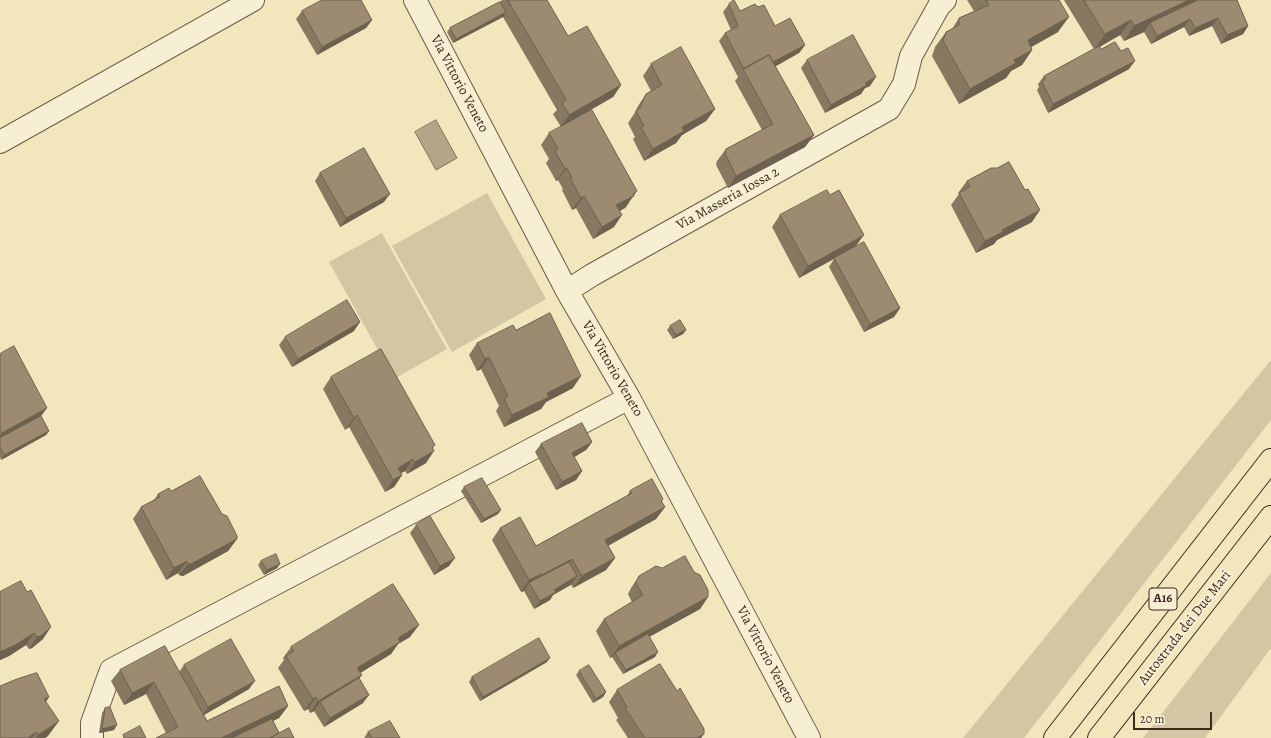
<!DOCTYPE html>
<html>
<head>
<meta charset="utf-8">
<style>
	body { margin:0 }
	#map { position:relative; width:1271px; height:738px; overflow:hidden; background:#f2e6bd; font-family:Alegreya,serif }
	canvas { display:block }
	.scale { position:absolute; left:1133px; top:712px; width:79px; height:18px; box-sizing:border-box; border:2px solid #3e281f; border-top:0; padding-left:5px; font-size:12px; line-height:14px; white-space:nowrap; color:#3e281f; -webkit-text-stroke:3px #f7efd4; paint-order:stroke }
</style>
</head>
<body>
<div id="map">
<canvas width="1271" height="738"></canvas>
<div class="scale">20 m</div>
</div>
<script>
const ctx = document.querySelector('canvas').getContext('2d');
ctx.lineJoin = 'round';
function fill(path, color) { ctx.fillStyle = color; ctx.fill(path, 'evenodd'); }
function stroke(path, color, width, dash) { ctx.strokeStyle = color; ctx.lineWidth = width; ctx.lineCap = dash ? 'butt' : 'round'; ctx.setLineDash(dash || []); ctx.stroke(path); }
function write(font, color, halo, rows, align = 'center') {
  ctx.font = font + ' Alegreya,serif'; ctx.lineWidth = 4; ctx.setLineDash([]); ctx.textBaseline = 'middle'; ctx.strokeStyle = halo; ctx.fillStyle = color; for (const [text, x, y, turn = 0] of rows) {
    ctx.save(); ctx.translate(x, y); ctx.rotate((+turn || 0) * Math.PI / 180); ctx.textAlign = isNaN(turn) ? turn : align; if (halo) ctx.strokeText(text, 0, 0); ctx.fillText(text, 0, 0); ctx.restore();
  }
}
const green = new Path2D(`
	M487,193L546,299L452,352L392,246Z
	M382,233L447,349L394,379L329,262Z
	M1271,360V420L1024,738H963Z
	M1271,573V648L1205,738H1143Z`);
const water = new Path2D(`
	M436,120L457,158L436,170L415,132Z`);
const minor = new Path2D(`
	M415,0L567,291L629,398L809,738
	M0,142L253,0
	M567,291L592,275L889,109L904,84L911,56L939,6L945,0
	M92,738V723L111,670L629,398`);
const highway = new Path2D(`
	M1055,738L1271,460
	M1099,738L1271,517`);
const wall = new Path2D(`
	M502,0H547L568,36L621,85L613,97L561,127L553,114L557,110L503,17L453,43L447,32L450,28L500,2Z
	M967,0H1059L1058,32L1031,47L1032,50L1022,65L1011,71L1006,78L959,104L932,56L935,47L946,32L952,29L959,18L974,11Z
	M1064,0H1237L1248,26L1243,34L1221,44L1212,26L1189,36L1184,27L1151,44L1144,32L1124,41L1120,35L1100,47L1101,49L1129,69L1048,113L1037,90L1039,87L1038,84L1044,76L1094,49Z
	M729,4L740,11L758,7L775,26L805,45L799,53L775,66L814,135L805,147L728,188L716,165L717,161L726,149L762,130L735,81L738,77L719,41L725,33L731,30L723,12Z
	M302,11L372,20L366,28L317,55L296,19Z
	M807,60L870,86L865,88L861,94L825,113L801,68Z
	M651,64L715,109L706,121L682,135L676,143L644,161L633,139L635,137L628,123L634,114L638,106L646,94L651,91L643,76Z
	M549,133L629,203L625,208L620,211L614,227L593,239L576,208L572,210L562,190L563,189L558,180L556,181L546,163L549,159L541,145Z
	M320,173L384,202L340,227L315,181Z
	M967,181L1032,222L997,240L994,244L976,253L951,205L959,194L958,193Z
	M780,215L855,247L900,308L894,317L864,332L829,267L834,259L799,278L772,227Z
	M670,326L686,330L683,334L673,339L667,330Z
	M516,330L573,388L546,402L541,409L504,427L496,411L499,406L481,369L477,371L469,355L477,343Z
	M354,331L292,367L279,345L285,337Z
	M0,354L47,408L41,416L49,431L46,435L1,460L0,457Z
	M331,377L433,448L426,463L407,474L405,471L401,473L402,475L394,487L385,492L349,427L345,430L323,389Z
	M592,442L586,450L574,457L582,471L576,480L556,490L535,452L541,444Z
	M464,487L498,514L481,523L461,491Z
	M171,491L222,514L237,539L228,551L183,576L179,575L178,573L166,580L133,519L141,507L154,500L158,494Z
	M630,491L663,499L662,502L665,507L656,519L608,546L615,558L606,570L573,588L571,584L553,595L550,600L534,609L524,591L521,592L492,540L500,528L536,546L627,496Z
	M416,525L449,566L434,575L410,533Z
	M261,561L277,568L264,575L258,565Z
	M639,576L708,597L700,609L649,637L655,657L623,674L612,657L610,658L596,631L604,619L632,602L628,594L631,588Z
	M0,592L43,639L32,648L29,649L26,645L9,656L0,660Z
	M410,637L398,644L391,654L360,673L362,675L359,678L363,703L324,727L314,711L310,713L308,709L304,711L278,668L284,660L283,658L291,647Z
	M547,662L480,701L469,682L472,677Z
	M184,665L249,689L204,715L207,721L288,706L279,718L273,721L279,733L294,738L166,733L146,694L124,705L111,681L120,670L179,672Z
	M579,671L606,692L603,697L593,703L576,675Z
	M617,690L701,738H628L616,720L618,718L609,702Z
	M49,697L46,702L48,736L45,738H0Z
	M105,708L114,730L99,733L102,713Z
	M368,732L400,738H364Z`);
const shadedWall = new Path2D(`
	M1189,0H1199L1150,23L1144,32L1124,41L1134,26Z
	M506,12L503,17L453,43L456,39Z
	M1069,17L1058,32L1017,55L1028,40Z
	M1218,18L1212,26L1189,36L1195,28Z
	M1190,19L1184,27L1151,44L1157,36Z
	M372,20L366,28L317,55L322,47Z
	M1131,20L1120,35L1095,49L1105,34Z
	M1248,26L1243,34L1221,44L1227,35Z
	M805,45L799,53L764,73L769,64Z
	M1032,50L1022,65L1011,71L1006,78L959,104L970,89L1014,60Z
	M1135,61L1129,69L1048,113L1053,104Z
	M876,77L870,86L865,88L861,94L825,113L831,105L865,83Z
	M621,85L613,97L561,127L569,115Z
	M715,109L706,121L682,135L676,143L644,161L653,149L682,127Z
	M814,135L805,147L728,188L736,176Z
	M567,168L558,180L556,181L565,169Z
	M637,191L625,208L608,217L616,205Z
	M390,194L384,202L340,227L346,218Z
	M584,196L576,208L572,210L581,198Z
	M1040,210L1032,222L997,240L994,244L976,253L985,241L1002,230Z
	M622,215L614,227L593,239L602,227Z
	M864,235L855,247L799,278L808,266Z
	M900,308L894,317L864,332L870,324Z
	M360,322L354,331L292,367L298,359Z
	M686,330L683,334L673,339L676,335Z
	M489,357L481,369L477,371L485,359Z
	M581,376L573,388L546,402L541,409L504,427L512,415L547,393Z
	M47,408L38,420L0,441V435L2,433Z
	M357,415L349,427L345,430L354,418Z
	M49,431L46,435L1,460L4,455Z
	M592,442L586,450L566,462L572,453Z
	M435,445L428,455L434,451L426,463L407,474L415,462Z
	M413,459L405,471L392,478L398,468Z
	M582,471L576,480L556,490L562,482Z
	M402,475L394,487L385,492L393,480Z
	M665,507L656,519L596,552L605,540Z
	M501,510L498,514L481,523L484,519Z
	M237,539L228,551L183,576L179,575L188,564Z
	M455,558L449,566L434,575L440,566Z
	M615,558L606,570L573,588L582,576Z
	M572,559L563,571L534,587L542,575Z
	M187,561L178,573L166,580L174,568Z
	M280,564L277,568L264,575L267,570Z
	M541,574L533,586L529,583L524,591L521,592L529,580Z
	M577,576L571,585L553,595L550,600L534,609L540,601L554,590Z
	M708,597L700,609L616,655L615,653L612,657L610,658L619,646Z
	M419,625L410,637L398,644L391,654L349,680L357,668L398,638Z
	M51,627L43,639L32,648L29,649L37,637Z
	M34,633L26,645L9,656L0,660V652Z
	M658,652L655,657L623,674L626,670Z
	M550,658L547,662L480,701L483,697Z
	M362,675L353,686L320,702L314,711L310,713L318,701Z
	M255,681L249,689L202,716L208,707Z
	M154,682L146,694L124,705L132,693Z
	M606,692L603,697L593,703L596,699Z
	M369,695L363,703L324,727L330,718Z
	M49,697L38,712L44,699Z
	M316,697L308,709L304,711L313,699Z
	M288,706L279,718L238,738H221Z
	M59,721L48,736L45,738H36L38,735Z
	M117,725L114,730L99,733L102,729Z
	M36,732L32,738H28Z
	M704,734L701,738H696Z`);
const building = new Path2D(`
	M322,0H361L372,20L322,47L302,11Z
	M508,0H547L568,36L587,26L621,85L569,115L562,103L566,100Z
	M734,0L740,11L755,4L758,7L764,5L775,26L790,18L805,45L773,62L769,55L744,69L725,33L738,26L729,4Z
	M986,0H1059L1069,17L1028,40L1032,50L1014,60L1016,63L970,89L943,41L946,32L959,25V18L989,5Z
	M1084,0H1189L1134,26L1131,20L1105,34Z
	M1198,0H1237L1248,26L1227,35L1218,18L1195,28L1190,19L1157,36L1150,23Z
	M500,2L506,12L456,39L450,28Z
	M853,35L876,77L865,83L867,85L831,105L807,60Z
	M1115,42L1121,51L1128,48L1135,61L1053,104L1042,82L1045,79L1044,76L1099,46L1101,49Z
	M681,47L715,109L682,127L684,131L653,149L641,127L644,126L636,111L640,108L646,94L662,85L651,64Z
	M769,55L814,135L736,176L725,153L726,149L773,124L743,69Z
	M592,110L637,191L633,194L634,196L616,205L622,215L602,227L584,196L581,198L570,178H572L567,168L565,169L555,151L558,149L549,133Z
	M364,148L390,194L346,218L320,173Z
	M1009,162L1025,190L1028,189L1040,210L1002,230L1003,232L985,241L959,193L970,187L967,181L991,168H997Z
	M827,190L830,195L839,190L864,235L808,266L780,215Z
	M864,242L900,308L870,324L834,258Z
	M347,300L360,322L298,359L285,337Z
	M550,313L581,376L547,393L549,397L512,415L504,399L508,396L489,357L485,359L477,343L513,325L516,330Z
	M680,320L686,330L676,335L670,326Z
	M14,346L47,408L2,433L0,430V354Z
	M381,349L435,445L432,447L434,451L415,462L413,459L398,468L402,475L393,480L357,415L354,418L331,377Z
	M41,416L49,431L4,455L0,447V438Z
	M582,423L592,442L572,453L582,471L562,482L541,444Z
	M200,476L222,514L227,516L237,536V539L191,564H188L187,561L174,568L141,507L160,497L158,494L169,488L171,491Z
	M482,478L501,510L484,519L464,487Z
	M652,479L663,499L661,501L665,507L605,540L615,558L582,576L572,559L542,575L541,574L529,580L500,528L520,517L536,546L632,493L630,491Z
	M430,516L455,558L440,566L416,525Z
	M276,554L280,564L267,570L261,561Z
	M685,556L694,572L700,575L708,590V597L619,646L604,619L643,595L636,583L639,576L656,566L662,568Z
	M569,562L577,576L554,590L556,592L540,601L529,583Z
	M21,581L27,592L31,590L51,627L41,636L37,637L34,633L17,644L0,652V592Z
	M393,584L419,625L398,638L400,642L357,668L362,675L318,701L316,697L313,699L286,656L294,651L291,647Z
	M648,634L658,652L626,670L615,653Z
	M539,638L550,658L483,697L472,677Z
	M231,639L255,681L208,707L184,665Z
	M165,646L207,721L279,686L288,706L221,738H156L178,727L154,682L132,693L120,670Z
	M660,664L677,691L680,688L704,729V734L696,738H645L625,708L627,707L617,690Z
	M589,665L606,692L596,699L579,671Z
	M37,673L49,697L44,699L59,721L38,735L36,732L28,738H0V686L17,679Z
	M359,678L369,695L330,718L320,702Z
	M110,707L117,725L102,729L105,708Z
	M272,719L279,733L270,738H232Z
	M390,721L400,738H372L368,732Z
	M140,726L146,738H124L123,735Z
	M289,728L294,738H270Z`);
const shields = [
	[1163,599,28]
];
const shieldNames = [
	["A16",1163,599]
];
const streetNames = [
	["Via Vittorio Veneto",459,84,62],
	["Via Masseria Iossa 2",728,199,-29],
	["Via Vittorio Veneto",612,369,60],
	["Autostrada dei Due Mari",1185,628,-52],
	["Via Vittorio Veneto",765,655,62]
];
fill(green, '#d3c6a2');
fill(water, '#b5a587');
stroke(water, '#85735d', 1);
stroke(minor, '#6b5846', 24);
stroke(highway, '#3e281f', 24);
stroke(minor, '#f7efd4', 22);
stroke(highway, '#f2e6bd', 22);
fill(wall, '#867861');
fill(shadedWall, '#6d614f');
fill(building, '#9c8b71');
stroke(building, '#6d614f', 1);
for (const [x, y, w] of shields) { const box = new Path2D(); box.roundRect(x - w / 2, y - 11, w, 22, 3); ctx.fillStyle = '#f7efd4'; ctx.fill(box); stroke(box, '#3e281f', 1); }
write('bold 13px', '#3e281f', null, shieldNames);
write('14px', '#3e281f', '#f7efd4', streetNames);
</script>
</body>
</html>
